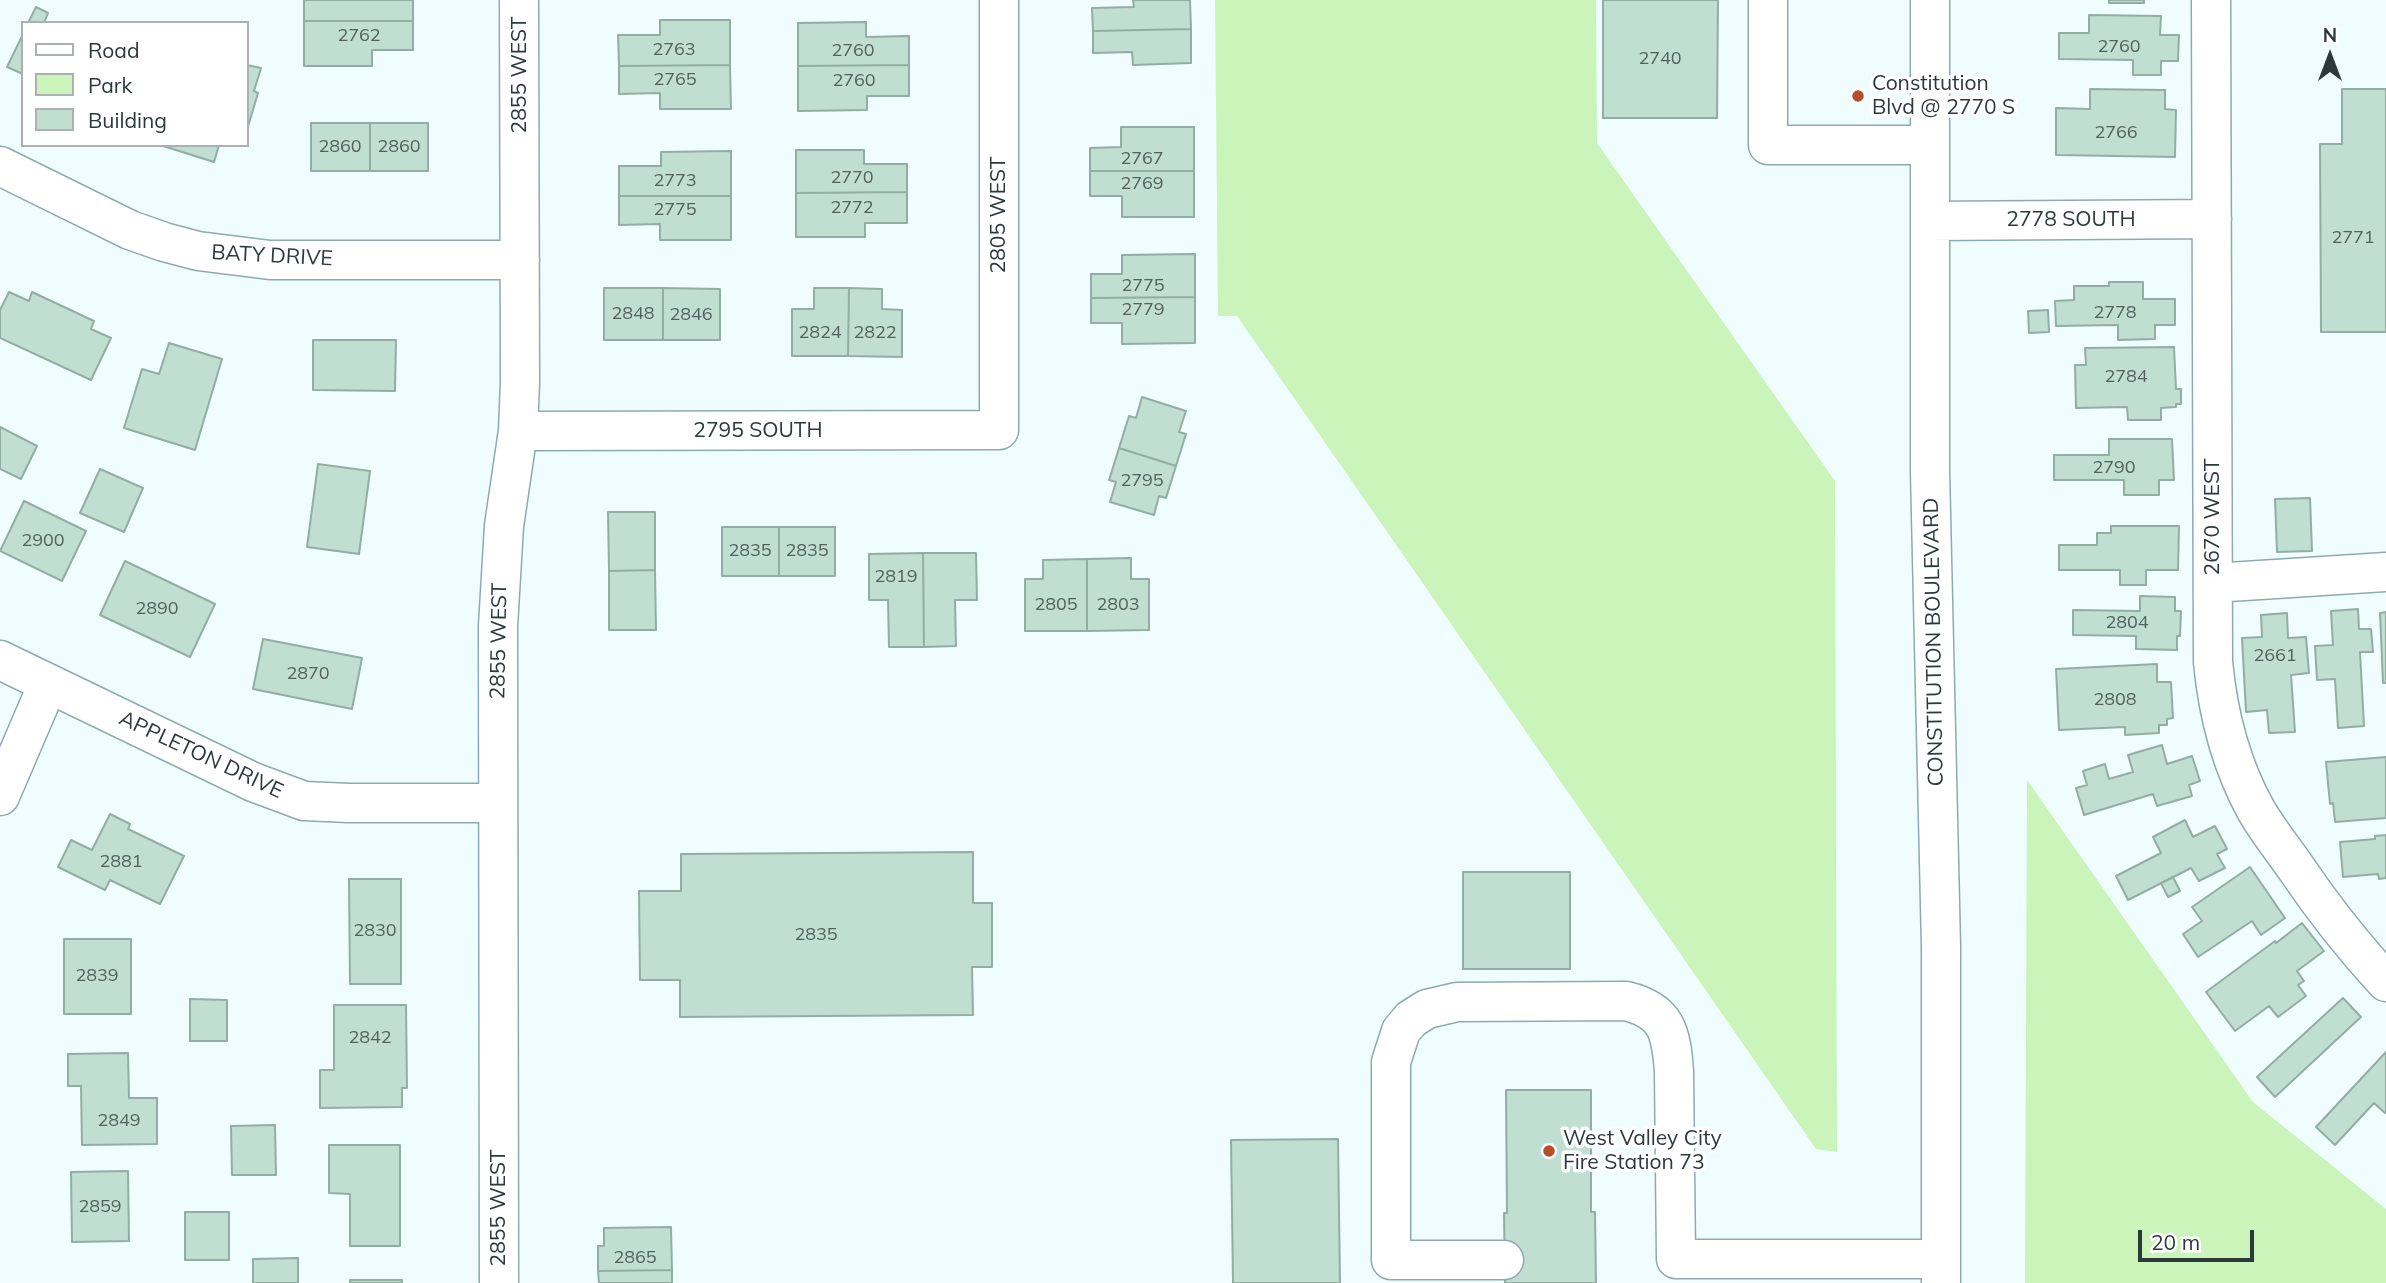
<!DOCTYPE html>
<html>
<head>
<meta charset="utf-8">
<style>
	body { margin:0 }
	#map { position:relative; width:2386px; height:1283px; overflow:hidden; background:#f0fdfe; font-family:Mulish,sans-serif }
	canvas { display:block }
	.legend { position:absolute; left:21px; top:21px; width:228px; height:126px; box-sizing:border-box; background:#fff; border:2px solid #abb0b0; margin:0; padding:9px 12px; list-style:none; font-size:21px; color:#2c393a }
	.legend li { display:flex; align-items:center; gap:14px; height:35px }
	.legend b { width:35px; border:2px solid #abb0b0 }
	.north { position:absolute; left:2295px; top:21px; width:70px; height:70px; -webkit-text-stroke:5px #fff; paint-order:stroke; rotate:0deg; font-size:19px; font-weight:700; line-height:28px; text-align:center; color:#2c393a }
	.north::after { content:''; display:block; margin:auto; width:24px; height:32px; background:#2c393a; clip-path:polygon(50% 0,100% 100%,50% 72%,0 100%) }
	.scale { position:absolute; left:2138px; top:1230px; width:116px; height:32px; box-sizing:border-box; border:4px solid #2c393a; border-top:0; padding-left:9px; font-size:21px; line-height:24px; white-space:nowrap; color:#2c393a; -webkit-text-stroke:5px #fff; paint-order:stroke }
</style>
</head>
<body>
<div id="map">
<canvas width="2386" height="1283"></canvas>
<ul class="legend">
<li><b style="height:9px;background:#fff"></b>Road</li>
<li><b style="height:19px;background:#cbf4bb"></b>Park</li>
<li><b style="height:19px;background:#c1ded2"></b>Building</li>
</ul>
<div class="north">N</div>
<div class="scale">20 m</div>
</div>
<script>
const ctx = document.querySelector('canvas').getContext('2d');
ctx.lineJoin = 'round';
function fill(path, color) { ctx.fillStyle = color; ctx.fill(path, 'evenodd'); }
function stroke(path, color, width, dash) { ctx.strokeStyle = color; ctx.lineWidth = width; ctx.lineCap = dash ? 'butt' : 'round'; ctx.setLineDash(dash || []); ctx.stroke(path); }
function write(font, color, halo, rows, align = 'center') {
  ctx.font = font + ' Mulish,sans-serif'; ctx.lineWidth = 7; ctx.setLineDash([]); ctx.textBaseline = 'middle'; ctx.strokeStyle = halo; ctx.fillStyle = color; for (const [text, x, y, turn = 0] of rows) {
    ctx.save(); ctx.translate(x, y); ctx.rotate((+turn || 0) * Math.PI / 180); ctx.textAlign = isNaN(turn) ? turn : align; if (halo) ctx.strokeText(text, 0, 0); ctx.fillText(text, 0, 0); ctx.restore();
  }
}
const green = new Path2D(`
	M1215,0H1596L1597,143L1835,481L1837,1152L1816,1149L1237,316H1218Z
	M2027,780L2253,1102L2386,1209V1283H2025Z`);
const building = new Path2D(`
	M304,0H413V21H304Z
	M1133,0H1190L1191,29L1093,31L1092,8L1134,7Z
	M1603,0H1718L1717,118H1603Z
	M2109,0H2144V3H2109Z
	M36,7L48,13L44,23H28Z
	M2089,15L2161,16L2160,35H2179L2178,61H2161V75H2133V60L2059,59V33H2089Z
	M660,20H730V65L619,66L618,35H660Z
	M304,21H413V50H372V66H304Z
	M866,22V37L909,36V65L798,66V23Z
	M1191,29V63L1133,65L1132,52L1093,53V31Z
	M23,34V74L7,67Z
	M247,65L261,68L254,91L258,93L247,130Z
	M730,65L731,109H660V93L619,94V66Z
	M909,65V96H867V110L798,111V66Z
	M2090,89L2165,90V109L2176,110L2175,157L2056,155V108L2090,109Z
	M2342,89H2386V332H2321L2320,144H2342Z
	M311,123H370V171H311Z
	M370,123H428V171H370Z
	M1121,127H1194V171H1090V148L1121,147Z
	M160,145H219L214,162Z
	M796,150H864V164H907V192L796,193Z
	M731,151V196H619V166H661V152Z
	M1090,171H1194V217H1122V196H1090Z
	M907,192V223H865V237H796V193Z
	M619,196H731V240H660V224L619,225Z
	M1195,254V297L1091,298V274H1122V255Z
	M2109,282H2143V299H2175V325H2155V339L2118,340V325L2056,326L2055,301L2074,300V286H2109Z
	M604,288H663V340H604Z
	M663,288L720,289V340H663Z
	M814,288H849L848,356H792V309H814Z
	M849,288L882,289V309L902,310V357L848,356Z
	M9,292L29,301L32,292L94,321L91,329L111,338L91,380L0,338V310Z
	M1195,297V343L1122,344V323H1091V298Z
	M2048,310L2049,332L2029,333L2028,311Z
	M313,340H396L395,391L313,390Z
	M169,343L222,359L195,450L124,428L142,369L159,374Z
	M2174,347L2176,389H2181V404H2176V407L2161,408V420H2128L2127,407L2076,408L2075,365H2086L2085,348Z
	M1142,397L1186,411L1179,432L1186,434L1176,466L1119,448L1129,416L1136,418Z
	M0,427L37,446L21,479L0,469Z
	M2109,439H2172L2174,480H2159V495H2124V480H2054V455H2109Z
	M1119,448L1176,466L1166,498L1159,496L1154,515L1110,502L1116,482L1109,480Z
	M318,464L370,471L359,554L307,547Z
	M100,469L143,488L124,532L80,513Z
	M2310,498L2312,551L2277,552L2275,499Z
	M24,501L86,531L62,581L0,551Z
	M608,512H655V570L609,571Z
	M2111,526H2179L2178,570H2146V585H2120V570H2059V545H2097V533H2111Z
	M722,527H779V576H722Z
	M779,527H835V576H779Z
	M923,553H976L977,600H955L956,646L924,647Z
	M923,553L924,647H889L888,600H869V554Z
	M1131,558V579H1149V630L1087,631V559Z
	M1087,559V631H1025V579H1043V560Z
	M125,561L215,604L190,657L100,615Z
	M655,570L656,630H609V571Z
	M2140,596L2175,597V611H2181L2180,636H2177V650L2136,649V636L2073,635V610L2140,611Z
	M2358,609L2359,629H2371L2373,652H2360L2364,726L2338,728L2335,679L2317,680L2315,646L2333,645L2331,611Z
	M2386,612V683H2383L2380,613Z
	M2287,613L2288,638L2306,637L2309,673L2291,675L2295,732L2269,733L2267,710L2246,712L2242,638L2262,637L2261,615Z
	M263,639L362,658L352,709L253,689Z
	M2157,664V682H2171L2173,718L2167,719V725H2159V733L2125,735V727L2059,730L2056,669Z
	M2162,745L2167,764L2192,756L2200,781L2189,785L2192,796L2157,806L2153,794L2084,815L2076,788L2087,785L2083,771L2105,764L2109,779L2133,772L2128,755Z
	M2386,757V818L2335,822L2333,803L2330,804L2326,762Z
	M110,814L130,824L128,829L184,856L160,904L110,880L105,890L58,867L71,840L92,850Z
	M2185,820L2193,837L2215,826L2227,849L2217,854L2225,868L2199,881L2191,868L2128,900L2116,876L2161,853L2153,837Z
	M2386,835V878L2379,879L2378,874L2343,877L2340,842L2375,839V836Z
	M973,852V903H992V967H972L973,1015L680,1017V980H640L639,891H681V854Z
	M2250,867L2285,918L2261,935L2252,921L2198,957L2183,934L2202,921L2192,907Z
	M1463,872H1570V969H1463Z
	M2173,877L2180,891L2168,897L2161,883Z
	M349,879H401V984H350Z
	M2302,923L2324,951L2297,971L2304,981L2298,985L2306,996L2278,1017L2269,1006L2235,1031L2206,992L2275,941L2276,943Z
	M64,939H131V1014H64Z
	M2343,998L2361,1017L2275,1097L2257,1077Z
	M190,999L227,1000V1041H190Z
	M334,1005H406L407,1088H402V1107L320,1108V1070H334Z
	M2386,1052V1111L2385,1113L2374,1103L2335,1145L2316,1127Z
	M128,1053L129,1098H157V1144L82,1145L81,1086H68V1054Z
	M1506,1090H1591V1212H1595L1596,1283H1505L1504,1213H1507Z
	M275,1125L276,1175H232L231,1126Z
	M1338,1139L1340,1283H1233L1231,1140Z
	M329,1145H400V1246H350V1194L329,1193Z
	M128,1171L129,1241L72,1242L71,1172Z
	M185,1212H229V1260H185Z
	M671,1227L672,1270L598,1271V1246H604V1228Z
	M298,1258V1283H253V1259Z
	M672,1270V1283H599L598,1271Z
	M350,1280H402V1283H350Z`);
const minor = new Path2D(`
	M1768,0V145H1930
	M1930,0V471L1941,947V1283
	M2211,0L2213,662C2218,714 2231,765 2256,810C2268,831 2283,849 2296,868C2323,908 2353,946 2386,982
	M0,166L130,230L164,242L198,251L270,260H520
	M1930,221L2212,219
	M518,431L999,430V0
	M2213,583L2386,572
	M0,660L253,782L304,801L349,803H498
	M0,796L48,684
	M1504,1260H1391V1062L1401,1031L1411,1019L1427,1009L1457,1002L1626,1001C1667,1011 1671,1032 1674,1071L1676,1259H1941
	M499,1283L498,626L504,526L518,431L520,383L519,0`);
const markers = [
	[1858,96,7,"#b54e29"],
	[1549,1151,7,"#b54e29"]
];
const numberNames = [
	["2762",359,36],
	["2760",2119,47],
	["2763",674,50],
	["2760",853,51],
	["2740",1660,59],
	["2765",675,80],
	["2760",854,81],
	["2766",2116,133],
	["2860",340,147],
	["2860",399,147],
	["2767",1142,159],
	["2770",852,178],
	["2773",675,181],
	["2769",1142,184],
	["2772",852,208],
	["2775",675,210],
	["2771",2353,238],
	["2775",1143,286],
	["2779",1143,310],
	["2778",2115,313],
	["2848",633,314],
	["2846",691,315],
	["2824",820,333],
	["2822",875,333],
	["2784",2126,377],
	["2790",2114,468],
	["2795",1142,481],
	["2900",43,541],
	["2835",750,551],
	["2835",807,551],
	["2819",896,577],
	["2805",1056,605],
	["2803",1118,605],
	["2890",157,609],
	["2804",2127,623],
	["2661",2275,656],
	["2870",308,674],
	["2808",2115,700],
	["2881",121,862],
	["2830",375,931],
	["2835",816,935],
	["2839",97,976],
	["2842",370,1038],
	["2849",119,1121],
	["2859",100,1207],
	["2865",635,1258]
];
const streetNames = [
	["2855 WEST",520,75,-90],
	["2805 WEST",999,215,-90],
	["2778 SOUTH",2071,220],
	["BATY DRIVE",272,256,3],
	["2795 SOUTH",758,431],
	["2670 WEST",2213,517,-90],
	["2855 WEST",499,641,-89],
	["CONSTITUTION BOULEVARD",1934,642,-91],
	["APPLETON DRIVE",201,755,25],
	["2855 WEST",499,1208,-90]
];
const poiNames = [
	["Constitution",1872,84],
	["Blvd @ 2770 S",1872,108],
	["West Valley City",1563,1139],
	["Fire Station 73",1563,1163]
];
fill(green, '#cbf4bb');
fill(building, '#c1ded2');
stroke(building, '#92aea3', 2);
stroke(minor, '#8cabae', 41);
stroke(minor, '#fff', 38);
for (const [x, y, r, color] of markers) { const dot = new Path2D(); dot.arc(x, y, r, 0, 2 * Math.PI); ctx.fillStyle = color; ctx.fill(dot); stroke(dot, '#fff', 2.5); }
write('18px', '#516260', null, numberNames);
write('21px', '#2c393a', '#fff', streetNames);
write('21px', '#2c393a', '#fff', poiNames, 'left');
</script>
</body>
</html>
